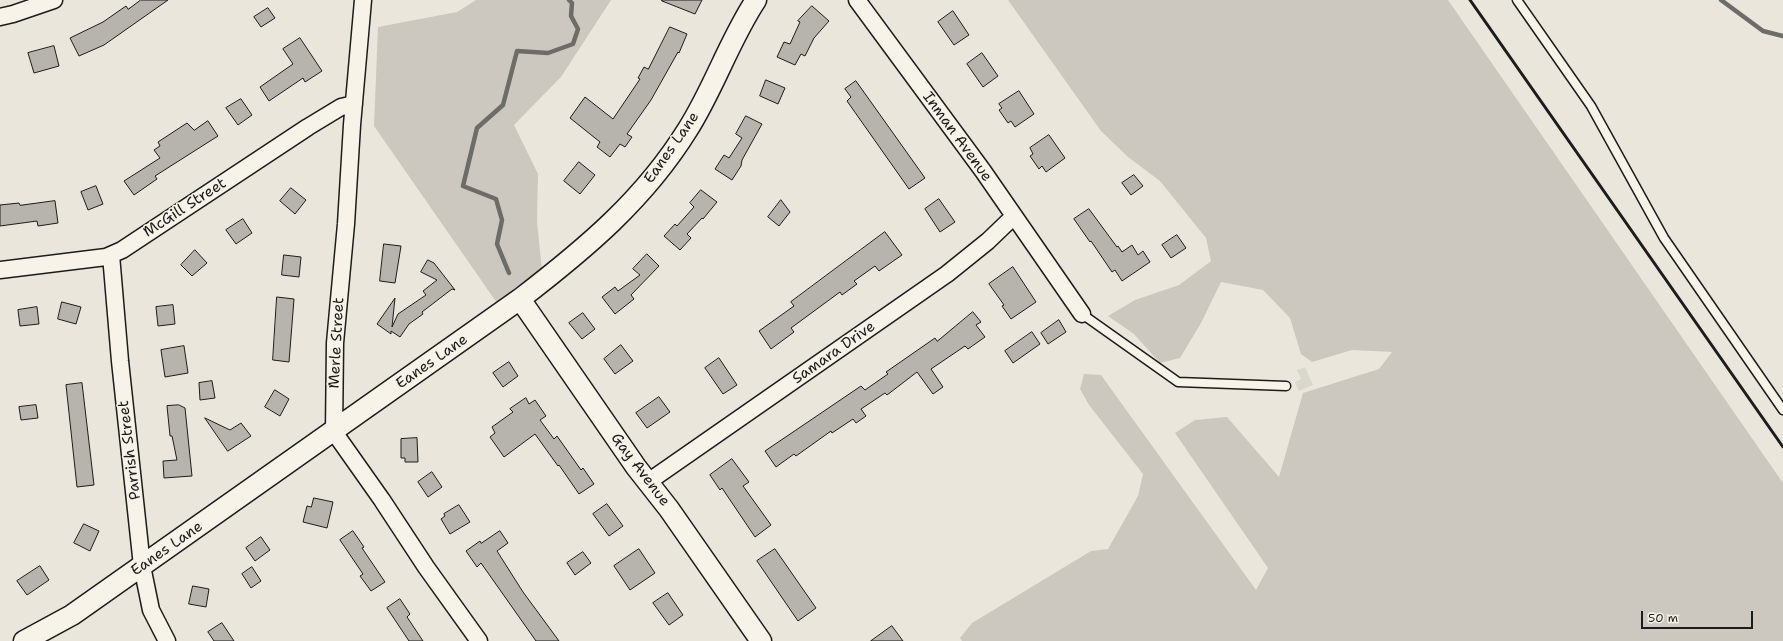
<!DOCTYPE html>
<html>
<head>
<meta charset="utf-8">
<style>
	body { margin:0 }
	#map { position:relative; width:1783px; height:641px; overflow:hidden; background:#eae6dc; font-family:"Shantell Sans",sans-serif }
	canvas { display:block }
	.scale { position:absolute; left:1641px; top:611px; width:112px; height:18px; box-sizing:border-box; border:2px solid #1c1c1c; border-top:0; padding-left:5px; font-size:12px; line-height:14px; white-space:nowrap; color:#1c1c1c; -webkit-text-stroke:3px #f7f3e8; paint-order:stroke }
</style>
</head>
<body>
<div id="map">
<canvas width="1783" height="641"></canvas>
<div class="scale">50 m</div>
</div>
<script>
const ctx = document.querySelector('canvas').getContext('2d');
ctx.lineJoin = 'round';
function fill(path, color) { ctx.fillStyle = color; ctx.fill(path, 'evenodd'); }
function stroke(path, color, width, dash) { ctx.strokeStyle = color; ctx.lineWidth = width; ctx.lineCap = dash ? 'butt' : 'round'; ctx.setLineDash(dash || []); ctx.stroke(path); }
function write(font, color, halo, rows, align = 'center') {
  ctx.font = font + ' "Shantell Sans",sans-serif'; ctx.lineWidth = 3; ctx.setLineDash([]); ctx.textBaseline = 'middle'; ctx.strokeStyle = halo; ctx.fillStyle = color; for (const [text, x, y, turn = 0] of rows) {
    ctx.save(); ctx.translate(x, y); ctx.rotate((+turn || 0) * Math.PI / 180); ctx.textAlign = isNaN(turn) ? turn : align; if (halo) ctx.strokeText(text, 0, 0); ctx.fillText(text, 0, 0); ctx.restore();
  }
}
const built = new Path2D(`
	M1305,367L1313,385L1299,391L1295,382L1301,379L1297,370Z`);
const green = new Path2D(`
	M476,0H611L561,77L514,125L538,174L537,222L542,270L497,303L374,126L378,27L457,12Z
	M1008,0H1448L1783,483V641H962L960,638L972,623L1091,551L1108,549L1138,496L1143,474L1089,405L1080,389L1084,374L1101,375L1256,590L1268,568L1175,433L1195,420L1227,417L1279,477L1303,393L1379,369L1392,352L1352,350L1312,362L1301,354L1290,318L1263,290L1221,282L1201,323L1180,358L1160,363L1134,334L1108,316L1135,300L1179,285L1211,261L1206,238L1160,181L1128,157L1101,131Z`);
const stream = new Path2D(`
	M1721,0L1763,31L1783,36
	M509,273L497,244L502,220L496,199L463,186L477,128L503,105L517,51L548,53L573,44L578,29L571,16L572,3L569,0`);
const building = new Path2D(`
	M141,0H168L104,45L79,56L70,38L103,22L126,6L128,9Z
	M662,0H702L695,14L662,1Z
	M812,6L829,21L814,38L805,56L801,54L795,65L777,57L784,42L790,44L800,22L798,21Z
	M268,8L275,18L261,27L254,17Z
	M953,11L969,35L954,45L938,22Z
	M670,27L687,34L679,53L678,52L651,100L627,134L632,137L625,147L620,144L610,157L597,147L600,142L570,118L585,97L613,119L640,79L638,78L644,67L648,69Z
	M300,38L322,71L305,82L303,78L269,101L260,87L293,64L283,49Z
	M54,46L59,66L34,73L28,53Z
	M982,53L998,76L983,87L967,64Z
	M766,80L785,88L778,104L760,96Z
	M856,81L925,178L909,189L847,101L851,97L845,89Z
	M1019,91L1034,114L1015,127L1011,121L1008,123L999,110L1002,108L999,104Z
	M241,99L252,115L238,125L226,108Z
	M746,116L762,124L742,160L741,166L732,180L715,169L724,155L729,158L742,138L736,134Z
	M208,121L218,136L155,176L157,179L134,195L124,181L160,158L154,150L160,146L158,142L187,123L194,130Z
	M1049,135L1065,158L1046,172L1042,166L1039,169L1030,156L1033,154L1030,148Z
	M579,162L595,175L580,194L564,181Z
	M1134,175L1143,186L1131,195L1122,183Z
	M96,186L103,204L88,210L81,192Z
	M291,188L306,200L295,214L280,201Z
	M701,190L717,202L703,219L702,218L687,234L691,238L680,250L664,236L675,224L677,226L694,207L690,203Z
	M939,199L955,222L940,232L925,209Z
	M781,200L790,212L779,226L768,217Z
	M55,201L58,223L38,226L37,221L0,226V205L19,203L20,205Z
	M1089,209L1117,247L1118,246L1122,252L1132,245L1138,255L1143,251L1150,262L1122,281L1115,270L1112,272L1091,241L1090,242L1074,219Z
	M243,219L252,233L236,244L226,230Z
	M885,232L902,255L879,271L875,266L854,281L857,284L842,295L840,292L791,328L794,332L771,349L759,331L794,306L791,302Z
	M1177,235L1186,248L1171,258L1162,245Z
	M384,244L401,246L395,283L380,281Z
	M195,250L207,263L192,276L181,265Z
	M647,254L659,266L631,295L634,299L615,314L602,297L615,287L618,291L640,275L633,269Z
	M284,255L301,257L299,277L282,275Z
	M428,260L434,263L455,290L452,289L422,312L423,314L409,324L400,337L391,331V334L377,324L395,298L392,327L398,314L426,295L423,291L437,280L421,272Z
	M1013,267L1036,302L1011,319L1002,306L1004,305L989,284Z
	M277,297L294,299L289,362L273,360Z
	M62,302L81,307L76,324L58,319Z
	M173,305L175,324L158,326L156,307Z
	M37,307L39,324L20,326L18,310Z
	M973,312L981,322L976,325L985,337L968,349L965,346L931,369L943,387L933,394L917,372L887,395L885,393L861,409L866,416L856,423L853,419L832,433L831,431L796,456L794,454L776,467L765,451L861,386L865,390L888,374L886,372L935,338L937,341Z
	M583,313L595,329L582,339L569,323Z
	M1059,320L1066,332L1048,344L1041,333Z
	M1032,332L1040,344L1013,363L1005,351Z
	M621,345L633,361L615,374L604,359Z
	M184,346L188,373L165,377L161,350Z
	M719,358L737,385L723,394L705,368Z
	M509,362L518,376L503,387L493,373Z
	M212,381L215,398L200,400L199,383Z
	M82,383L94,485L77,487L66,385Z
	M275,390L289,399L280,416L265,407Z
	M659,397L670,412L647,428L636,413Z
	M526,398L529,404L535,400L546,416L540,420L554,439L557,436L581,470L583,468L594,484L579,494L559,465L558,466L535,434L504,457L490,437L495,433L492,427L513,412L510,409Z
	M36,405L38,418L21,420L19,407Z
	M179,405L185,408L192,476L164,478L163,461L177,460L172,436H170L167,406Z
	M205,418L230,430L241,423L251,436L228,451Z
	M417,438L418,462H405V458H401V439Z
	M732,459L749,482L743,486L771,525L755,537L722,488L720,490L710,475Z
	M432,472L442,487L428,497L418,482Z
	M314,498L333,502L327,528L303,522L307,506L311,507Z
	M607,504L623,526L609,536L593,514Z
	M459,505L470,522L450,534L441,519L445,516L444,514Z
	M84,524L99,531L90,551L74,543Z
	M353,531L364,547L362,548L385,582L371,591L360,576L363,574L340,540Z
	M500,531L508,543L497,551L523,592L559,641H536L481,563L477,567L466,551L480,541L481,543Z
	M261,537L270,550L255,561L246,548Z
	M639,549L655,573L630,590L614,566Z
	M775,549L816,608L798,621L757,561Z
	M583,552L591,563L575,575L567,563Z
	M40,566L49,580L27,595L17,581Z
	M252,567L261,581L251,588L242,574Z
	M193,586L209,589L206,607L189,604Z
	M668,593L683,615L669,625L653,603Z
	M400,599L410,614L407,617L423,641H409L387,608Z
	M222,623L234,641H214L208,632Z
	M892,626L903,641H871Z`);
const service = new Path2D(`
	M1517,0L1591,106L1664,238L1783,410
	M1082,314L1178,382L1286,386`);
const minor = new Path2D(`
	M363,0L352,125L346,224L335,343L334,432L382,500L426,567L479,641
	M857,0L983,171L1082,314
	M0,17L13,14L54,0
	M111,255L120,361L142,566L151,610L167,641
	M0,270L106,257L122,250L308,127L341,107L354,104
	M648,482L947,274L988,241L1014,216`);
const tertiary = new Path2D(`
	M520,299L636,467L669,509L761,641
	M24,641L72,615L520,299C585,249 644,200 688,129C714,88 729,41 756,0`);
const rail = new Path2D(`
	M1470,0L1783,447`);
const streetNames = [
	["Inman Avenue",957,137,54],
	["Eanes Lane",672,148,-55],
	["McGill Street",185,208,-33],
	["Merle Street",337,343,-87],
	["Samara Drive",834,353,-35],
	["Eanes Lane",432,362,-35],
	["Parrish Street",130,450,-97],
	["Gay Avenue",640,470,53],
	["Eanes Lane",167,549,-35]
];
fill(built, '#dad7ce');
fill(green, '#ccc8c0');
stroke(stream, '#6d6c68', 4.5);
fill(building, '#b6b4ac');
stroke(building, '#1c1c1c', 1);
stroke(service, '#1c1c1c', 11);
stroke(minor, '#1c1c1c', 19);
stroke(tertiary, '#1c1c1c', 23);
stroke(service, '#f7f3e8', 8);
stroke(minor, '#f7f3e8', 16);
stroke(tertiary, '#f7f3e8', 20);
stroke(rail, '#1c1c1c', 3);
write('15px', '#1c1c1c', '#f7f3e8', streetNames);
</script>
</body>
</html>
